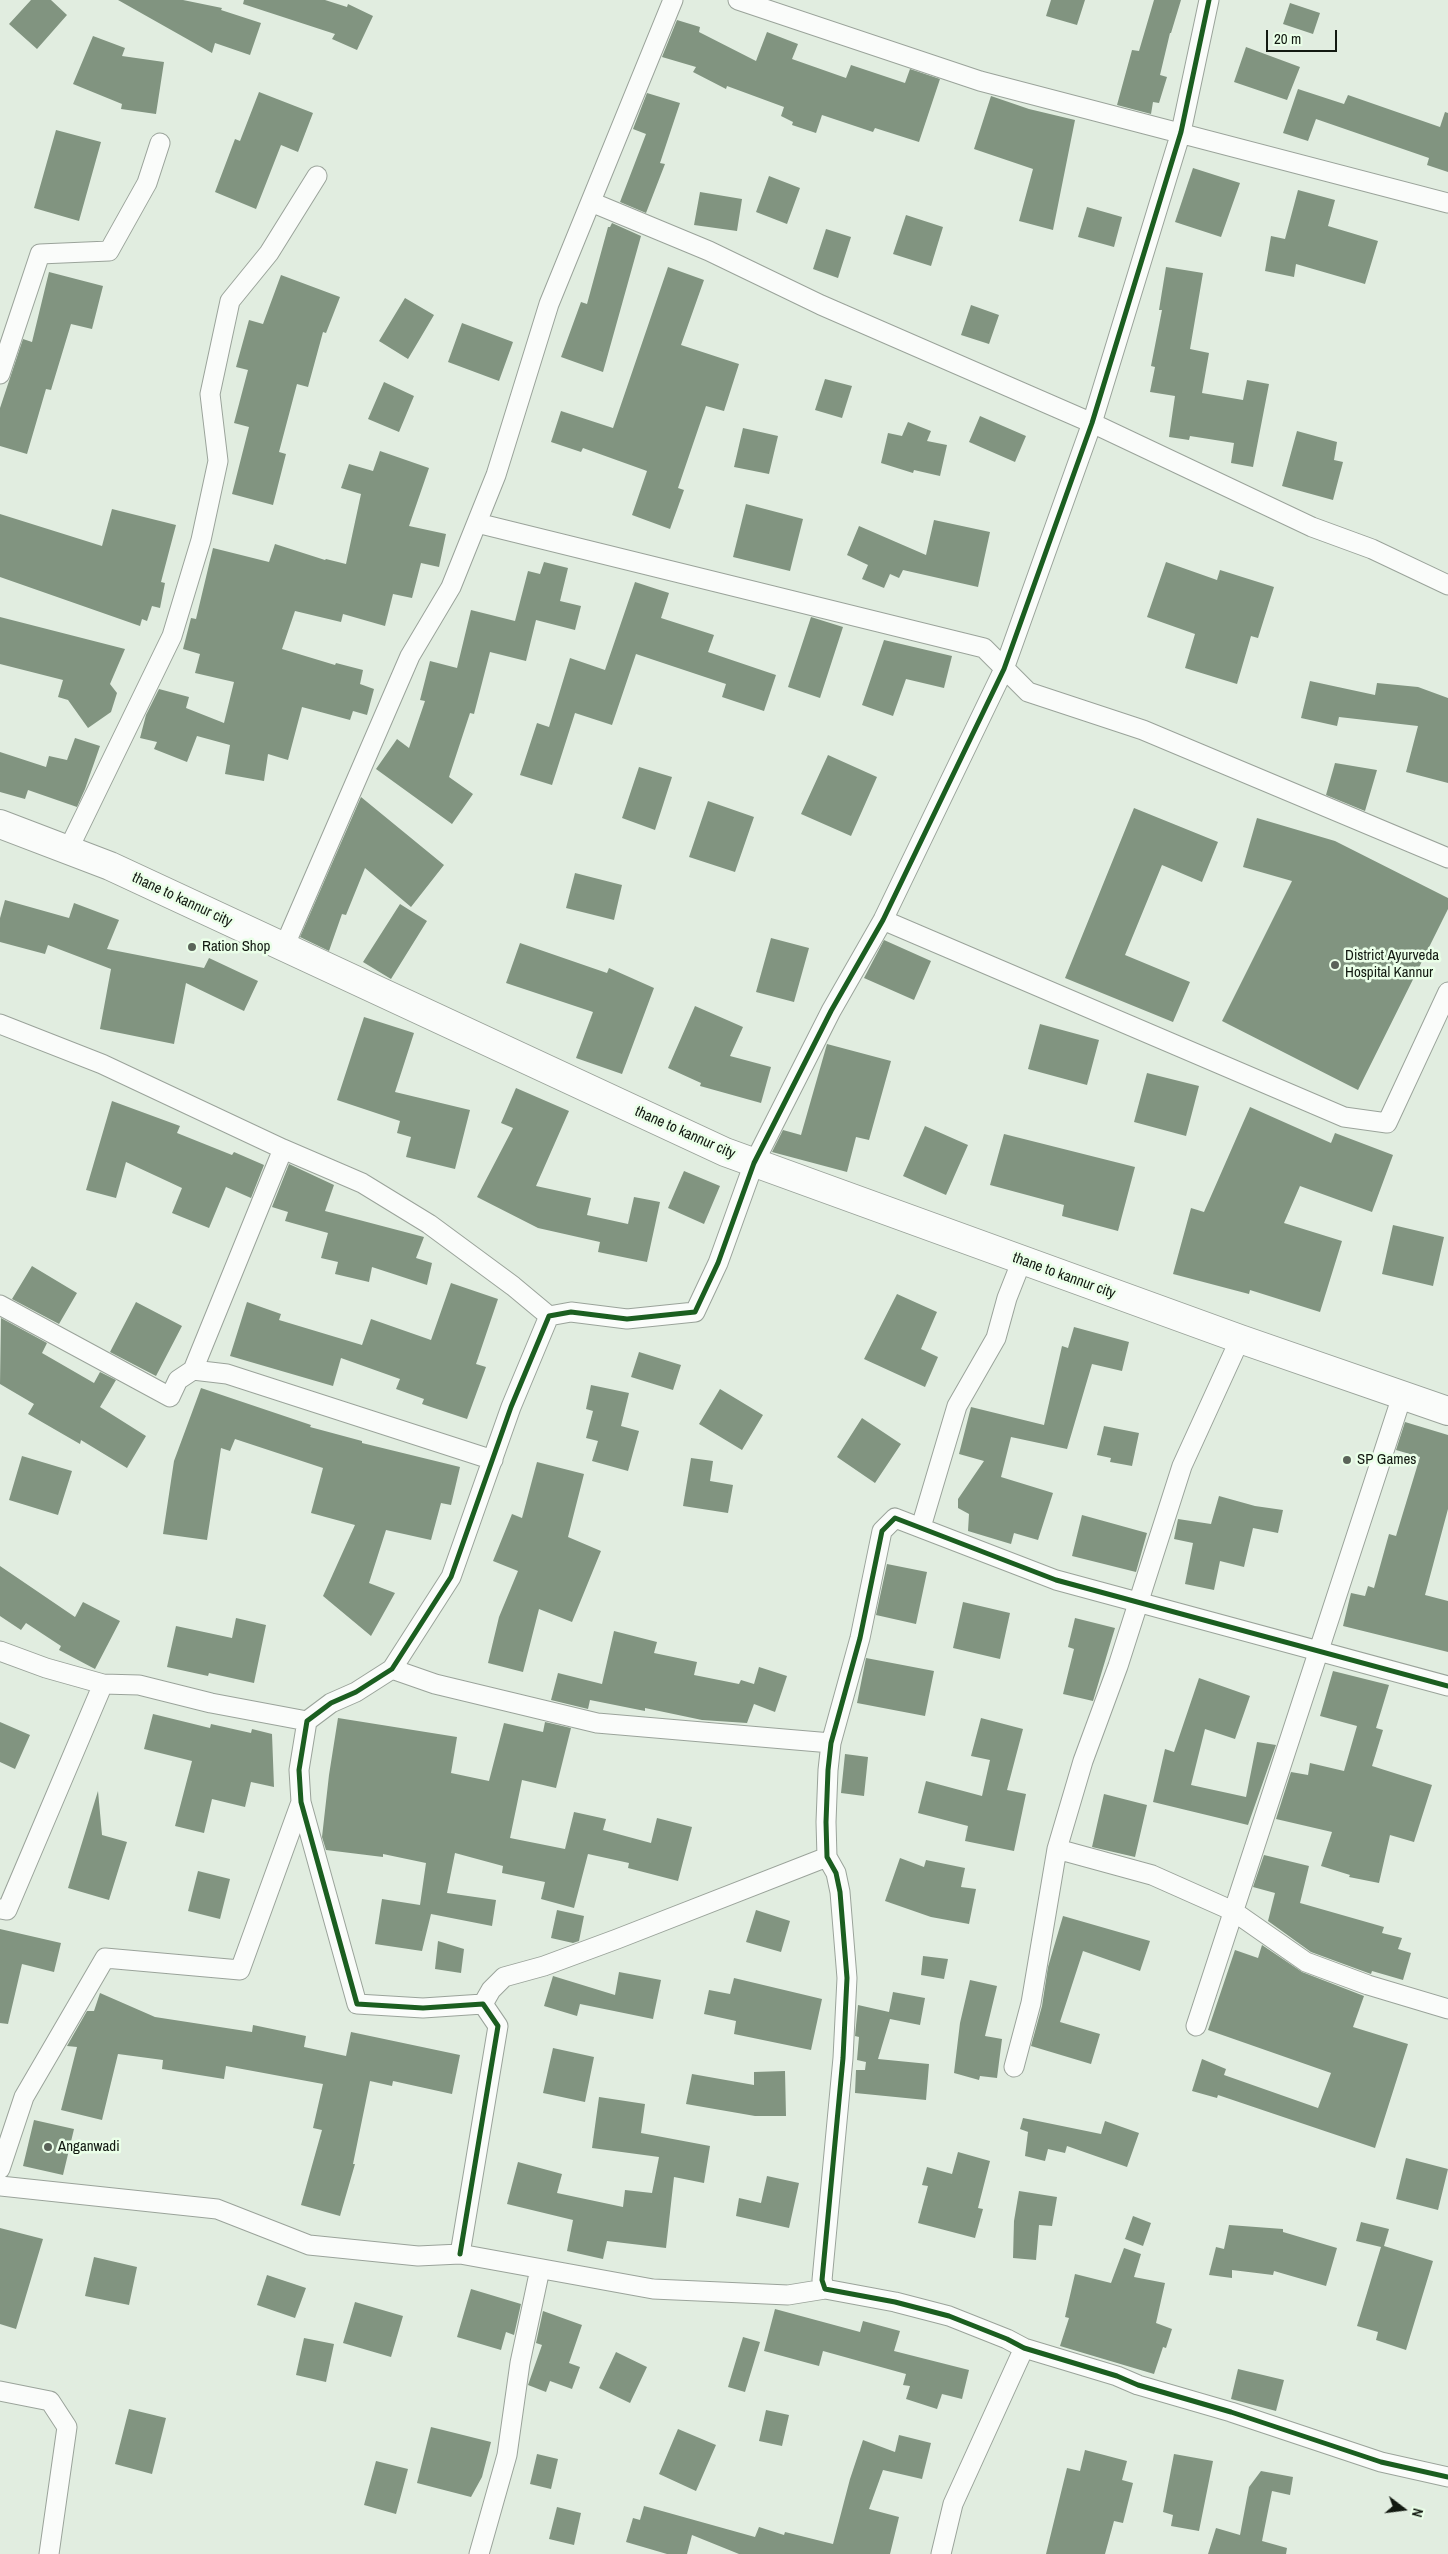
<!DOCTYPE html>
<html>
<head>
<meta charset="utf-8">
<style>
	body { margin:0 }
	#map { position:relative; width:1448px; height:2554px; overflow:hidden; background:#e1ede0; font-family:"Archivo Narrow",sans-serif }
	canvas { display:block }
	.north { position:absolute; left:1378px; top:2484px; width:50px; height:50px; -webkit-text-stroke:4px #eaffe8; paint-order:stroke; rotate:105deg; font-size:14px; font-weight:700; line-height:20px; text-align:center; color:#121911 }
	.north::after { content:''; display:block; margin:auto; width:18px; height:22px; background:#121911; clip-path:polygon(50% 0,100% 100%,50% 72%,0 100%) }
	.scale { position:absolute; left:1266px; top:30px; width:71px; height:22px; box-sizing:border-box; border:2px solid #121911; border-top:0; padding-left:6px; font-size:15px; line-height:18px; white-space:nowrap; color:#121911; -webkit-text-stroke:4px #eaffe8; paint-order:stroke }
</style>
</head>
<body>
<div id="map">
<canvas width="1448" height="2554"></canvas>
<div class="north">N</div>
<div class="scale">20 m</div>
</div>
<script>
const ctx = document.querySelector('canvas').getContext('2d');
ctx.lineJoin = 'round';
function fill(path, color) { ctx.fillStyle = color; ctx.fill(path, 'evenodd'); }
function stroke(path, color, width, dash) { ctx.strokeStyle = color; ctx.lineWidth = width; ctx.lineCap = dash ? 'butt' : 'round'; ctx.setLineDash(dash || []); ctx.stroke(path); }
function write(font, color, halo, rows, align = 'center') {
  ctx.font = font + ' "Archivo Narrow",sans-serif'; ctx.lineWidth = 5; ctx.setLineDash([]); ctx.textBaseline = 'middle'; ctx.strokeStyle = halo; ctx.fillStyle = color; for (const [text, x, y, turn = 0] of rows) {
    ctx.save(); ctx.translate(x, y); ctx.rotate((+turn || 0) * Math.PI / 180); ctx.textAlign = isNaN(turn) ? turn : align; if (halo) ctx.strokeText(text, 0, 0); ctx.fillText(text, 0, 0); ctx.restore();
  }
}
const building = new Path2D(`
	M31,0H51L67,15L37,49L9,24Z
	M118,0H183L222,8L221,10L261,23L250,55L215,43L212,53Z
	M244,0H325L347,7L348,4L373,16L357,50L332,39L335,34L243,4Z
	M1051,0H1085L1077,25L1046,16Z
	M1154,0H1181L1171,33H1170L1160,75L1167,77L1159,103L1153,102L1151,114L1117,105L1132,50L1139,51Z
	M1290,3L1320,13L1313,34L1283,24Z
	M677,20L700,27L699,32L756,61L767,32L798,44L792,59L846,78L851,65L905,83L910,69L940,79L919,142L875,128L873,132L822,115L816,133L792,125L793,122L781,116L784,107L727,86L726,89L693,72L696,67L662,57Z
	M93,36L125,48L122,56L164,62L156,114L121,109L122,104L73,84Z
	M1246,47L1300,67L1287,100L1234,82Z
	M1298,89L1344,104L1348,95L1440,127L1445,112L1448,113V172L1427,165L1429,158L1316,119L1308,141L1283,133Z
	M259,92L313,113L298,152L281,145L256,209L215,192L235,139L240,141Z
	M647,93L680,103L660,163L665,164L646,213L620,202L646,134L633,129Z
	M991,96L1029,109L1075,120L1053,230L1019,221L1033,169L974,149Z
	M56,130L101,142L79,221L34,208Z
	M1193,168L1240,183L1221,237L1175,222Z
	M769,176L800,188L787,224L756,212Z
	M1298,190L1335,200L1328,226L1378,241L1365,284L1296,264L1294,277L1265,271L1271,236L1285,239Z
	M700,192L742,199L737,231L694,225Z
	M1087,207L1122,217L1114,247L1078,237Z
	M906,215L943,227L931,266L893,254Z
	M612,223L641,236L603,372L561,357L581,302L587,304L608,227H610Z
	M826,229L851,237L838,278L813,269Z
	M668,267L704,280L681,345L739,364L724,411L706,406L678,488L684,490L670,529L632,515L647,471L583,448L581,452L551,442L561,411L613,428Z
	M1166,267L1203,273L1190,349L1209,353L1202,393L1243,400L1247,380L1269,384L1253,467L1231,463L1234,443L1190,436L1189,440L1169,437L1175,396L1150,392L1155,367L1151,366L1162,310H1159Z
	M49,272L103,286L92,329L71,324L51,390L46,389L27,454L0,446V408L23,339L32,342Z
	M281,275L340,297L326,333L323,332L308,387L297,384L279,452L286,454L273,505L232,494L249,427L234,423L248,370L236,367L249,320L263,324Z
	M405,298L434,315L408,359L379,341Z
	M971,305L999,315L989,344L961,335Z
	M462,323L513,342L499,381L448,362Z
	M825,379L852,386L842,418L815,410Z
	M384,382L414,396L399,432L368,419Z
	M980,416L1026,436L1015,462L969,442Z
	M908,422L931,431L927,441L947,445L940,476L914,470L913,473L881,463L888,433L902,436Z
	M743,428L778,436L769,474L734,467Z
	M1297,431L1337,442L1334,460L1343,462L1333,500L1282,486Z
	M380,451L429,468L409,526L446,534L439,567L421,563L412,598L393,594L385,626L343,614L341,622L295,611L282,649L335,665L336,663L363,670L360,684L374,689L367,715L353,711L350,720L302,707L288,760L268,754L264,781L225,774L230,745L197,736L187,762L154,749L157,742L140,738L146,715L159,689L189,697L186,708L224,723L234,682L195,673L200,654L183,649L191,618L196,619L213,548L269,562L275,544L325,560L326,559L346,564L361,494L341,488L349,464L373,471Z
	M746,504L803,519L790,571L733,557Z
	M112,509L176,525L161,582L165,583L160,608L152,606L147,621L142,619L140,626L0,577V514L102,546Z
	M934,520L990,532L978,587L903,570L899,578L890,574L884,588L862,579L868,565L847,555L859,526L926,555Z
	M544,562L568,568L560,601L581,606L575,630L536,620L526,661L490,652L474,714L470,713L449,777L473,794L452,824L376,769L397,739L409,748L425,701L420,700L430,661L457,668L471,610L515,621L528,571L540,574Z
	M1166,562L1217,580L1220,570L1274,587L1258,638L1251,636L1237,684L1185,668L1195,634L1147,617Z
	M635,582L669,593L661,618L714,635L708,652L776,675L764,711L722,697L726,684L636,654L612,725L575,713L552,785L520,775L537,723L549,727L570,658L605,670Z
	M0,617L125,649L110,684L117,693L111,712L88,728L68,700L58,697L63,680L0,664Z
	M811,617L843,627L820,698L788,687Z
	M884,640L952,656L944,688L906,679L893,716L862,705Z
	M1310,681L1375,695L1377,683L1418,687L1448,698V783L1406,772L1418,726L1339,717L1337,726L1301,718Z
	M75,738L100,746L85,789L77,807L28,790L25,799L0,792V752L46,767L49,756L67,760Z
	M828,755L877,777L851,836L801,814Z
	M1335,763L1377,770L1365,811L1326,795Z
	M639,767L672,777L655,830L622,818Z
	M361,797L444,865L411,907L365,868L346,915L342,914L329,951L300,937Z
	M708,801L754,817L735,872L689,857Z
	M1134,808L1218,842L1202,882L1162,865L1125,955L1190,982L1173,1022L1065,978Z
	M1257,818L1335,841L1448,898V909L1358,1090L1222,1021L1292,881L1243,867Z
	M575,873L622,885L614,920L566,908Z
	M5,900L69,918L74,903L119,920L107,949L204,968L209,958L258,981L244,1011L186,983L174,1044L100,1029L111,969L48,945L45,954L0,942V918Z
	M400,904L427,921L391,979L363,962Z
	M771,938L809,948L794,1002L756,992Z
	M884,940L931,961L914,1000L864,978Z
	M520,943L607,973L609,968L654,988L622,1074L576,1058L593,1012L506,983Z
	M695,1006L743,1027L730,1056L771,1067L761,1103L700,1086L701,1083L668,1068Z
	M364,1017L414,1033L395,1092L470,1110L455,1169L406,1157L411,1137L397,1133L400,1121L337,1100Z
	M1040,1024L1099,1040L1087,1085L1028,1069Z
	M827,1044L891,1061L869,1140L856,1137L847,1172L772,1152L783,1130L801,1135Z
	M1147,1073L1199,1086L1186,1136L1134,1122Z
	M516,1088L569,1111L536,1186L591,1198L587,1215L628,1224L634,1197L660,1202L647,1262L598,1252L600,1242L538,1228L477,1197L513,1128L501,1123Z
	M112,1101L180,1126L177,1133L232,1155L234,1152L264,1165L251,1198L226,1187L209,1228L172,1213L182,1188L126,1162L116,1198L86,1190Z
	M1250,1107L1331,1143L1335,1133L1393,1155L1372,1212L1300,1186L1284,1223L1342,1241L1320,1312L1250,1290L1249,1294L1173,1274L1191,1208L1204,1212Z
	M925,1126L968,1145L946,1195L903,1176Z
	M1004,1134L1135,1167L1118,1231L1062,1216L1064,1205L990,1185Z
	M289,1164L334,1185L325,1211L424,1237L416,1258L432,1263L427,1285L372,1267L369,1282L335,1274L338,1262L321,1258L328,1233L285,1221L288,1212L272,1207Z
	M684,1171L720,1186L704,1224L668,1208Z
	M1393,1225L1444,1237L1433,1286L1382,1274Z
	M32,1266L77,1293L59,1324L12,1299Z
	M451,1283L498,1299L476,1364L486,1367L467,1419L422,1404L424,1399L396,1389L400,1379L341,1358L333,1386L230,1356L247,1302L281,1314L279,1320L362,1345L371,1319L431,1340Z
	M897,1294L937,1312L921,1349L938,1357L925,1387L864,1359Z
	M136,1302L182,1326L156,1376L110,1352Z
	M1,1318L47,1343L42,1353L94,1383L100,1372L116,1380L100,1407L146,1436L127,1468L81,1440L80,1444L28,1414L34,1404L0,1384Z
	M1074,1327L1129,1342L1122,1371L1092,1364L1067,1449L1011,1437L1001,1477L1053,1493L1038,1540L1014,1533L1011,1544L968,1531L969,1514L958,1508V1499L984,1461L959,1454L971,1407L1044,1425L1062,1346L1068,1348Z
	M639,1352L681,1365L673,1390L631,1377Z
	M591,1385L629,1393L621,1426L639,1431L628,1471L592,1461L598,1441L586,1438L593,1411L586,1409Z
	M201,1388L311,1425L310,1427L362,1441V1443L460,1467L451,1505L441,1503L431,1540L386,1530L369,1583L395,1593L371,1636L323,1596L355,1525L311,1513L323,1468L235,1439L230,1451L221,1448L207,1540L163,1534L174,1461Z
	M720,1389L763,1415L742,1450L699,1424Z
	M862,1418L901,1444L875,1483L837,1457Z
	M1405,1422L1448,1435V1509L1425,1595L1448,1601V1652L1343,1626L1351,1593L1365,1596L1368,1586L1374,1588L1389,1534L1396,1536L1420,1457L1396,1450Z
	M1104,1426L1139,1433L1132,1466L1110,1462L1111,1458L1097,1455Z
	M22,1456L72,1471L58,1515L9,1500Z
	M691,1458L713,1461L710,1481L733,1485L728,1513L683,1506Z
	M537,1462L584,1474L568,1537L601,1551L572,1622L539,1609L523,1672L488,1663L499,1617L518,1571L493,1561L512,1514L522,1518Z
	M1219,1496L1255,1506L1283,1510L1278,1533L1253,1528L1244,1567L1220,1561L1214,1590L1185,1584L1193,1543L1174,1539L1178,1519L1211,1524Z
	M1082,1515L1147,1533L1136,1572L1072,1556Z
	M887,1564L927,1572L916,1624L876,1615Z
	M0,1566L75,1617L83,1602L120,1621L95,1669L59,1650L61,1646L26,1623L21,1630L0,1616Z
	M963,1602L1010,1613L1000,1659L953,1648Z
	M236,1618L266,1625L254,1683L209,1673L208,1676L167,1667L176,1626L232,1638Z
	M1075,1618L1115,1628L1093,1701L1063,1694L1074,1649L1068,1647Z
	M614,1631L657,1642L654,1653L697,1662L694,1675L739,1684L741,1680L754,1684L759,1667L787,1676L775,1712L754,1704L747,1723L702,1720L645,1708V1711L590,1700L588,1709L551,1700L558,1673L602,1684Z
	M866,1658L934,1671L925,1716L857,1703Z
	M1333,1671L1389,1685L1376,1728L1383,1730L1372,1766L1432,1785L1414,1842L1390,1835L1379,1883L1349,1877L1350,1875L1321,1866L1332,1832L1276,1819L1291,1772L1308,1775L1310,1763L1344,1771L1357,1726L1320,1716Z
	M1199,1678L1250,1696L1235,1739L1205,1729L1191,1785L1246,1797L1257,1742L1276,1745L1248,1825L1153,1802L1165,1749L1174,1752Z
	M153,1714L210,1728L211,1724L251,1733L252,1729L272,1734L274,1787L251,1782L245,1807L212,1799L204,1833L175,1826L192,1761L144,1749Z
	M338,1718L457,1737L451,1773L489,1781L504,1723L543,1732L545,1722L571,1728L556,1788L522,1780L510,1838L565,1849L574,1812L606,1819L603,1830L651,1843L657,1818L692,1827L678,1881L628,1868L629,1863L588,1854L574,1908L541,1899L545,1882L502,1873L503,1866L455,1853L447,1893L496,1900L492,1926L431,1914L422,1951L375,1944L382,1899L420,1905L426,1863L383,1854V1857L326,1850L322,1837L329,1775Z
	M981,1718L1023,1729L1007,1790L1026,1794L1014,1851L965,1841L968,1826L918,1813L926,1781L982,1796L990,1760L971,1756Z
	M0,1722L30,1735L15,1769L0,1762Z
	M845,1754L868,1757L864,1796L841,1793Z
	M98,1791L102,1835L127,1842L109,1900L68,1888Z
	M1104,1794L1147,1805L1135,1857L1092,1847Z
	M1264,1855L1309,1866L1300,1903L1384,1927L1382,1933L1402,1938L1398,1949L1411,1953L1403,1980L1372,1971L1371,1974L1311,1952L1268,1921L1275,1893L1253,1887Z
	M900,1858L924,1867L926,1860L965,1868L961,1887L976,1889L969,1924L931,1917L885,1901Z
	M198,1871L230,1879L220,1919L188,1911Z
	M557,1910L584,1916L579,1941L573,1943L551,1938Z
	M756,1910L790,1921L781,1952L746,1942Z
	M1063,1916L1150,1941L1140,1971L1083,1951L1060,2022L1100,2034L1091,2064L1031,2046L1042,2006L1048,1967Z
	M0,1929L61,1943L54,1972L22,1964L8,2024L0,2023Z
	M438,1941L464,1949L461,1973L435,1969Z
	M1262,1945L1302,1972L1364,1996L1353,2027L1408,2044L1375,2148L1218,2095L1217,2098L1192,2091L1202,2059L1226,2069L1224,2075L1318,2108L1331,2073L1208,2030L1235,1950L1258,1958Z
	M923,1956L948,1959L944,1979L921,1975Z
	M619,1972L661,1980L653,2019L580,2004L577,2016L544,2006L553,1976L615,1995Z
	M734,1978L822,1999L811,2050L734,2034L736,2021L704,2014L709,1990L730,1994Z
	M970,1980L997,1986L985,2036L1002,2039L997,2078L980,2076L979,2080L954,2073L960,2023Z
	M893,1992L925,1998L920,2025L890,2019L878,2059L929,2064L926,2100L855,2093L856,2070H865L866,2062L857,2060L859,2037L855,2036L858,2005L889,2012Z
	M100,1993L155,2017L252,2032L253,2025L306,2036L304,2047L346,2056L351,2032L460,2055L452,2094L393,2081L392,2086L370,2081L353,2164H355L340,2216L301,2205L322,2130L313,2128L323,2084L226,2066L224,2079L162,2069L163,2060L118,2054L102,2120L61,2110L77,2047L67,2046L87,2011H94Z
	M553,2048L594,2057L585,2102L543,2093Z
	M785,2071L786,2116H755L686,2104L692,2074L754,2085V2072Z
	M599,2097L645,2104L641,2133L710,2146L704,2183L674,2177L666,2248L607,2241L603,2259L567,2251L573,2220L507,2204L518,2162L562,2174L557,2193L623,2207L625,2190L652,2193L659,2157L592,2148Z
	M1023,2118L1101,2134L1105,2121L1139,2133L1127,2167L1067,2146L1065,2153L1048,2149L1045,2161L1025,2156L1028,2132L1031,2133L1020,2129Z
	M34,2120L74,2129L63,2175L23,2166Z
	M958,2152L990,2161L978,2208L983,2209L975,2238L918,2223L928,2186L922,2185L927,2167L952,2174Z
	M1406,2158L1448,2169L1438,2210L1396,2199Z
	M767,2176L799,2183L789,2228L736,2216L739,2198L761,2203Z
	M1019,2191L1057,2197L1052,2226L1039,2225L1036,2260L1013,2258L1014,2221Z
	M1133,2216L1151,2223L1143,2246L1125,2239Z
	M1361,2222L1389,2229L1384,2246L1433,2261L1406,2350L1376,2340L1378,2332L1357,2326L1381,2247L1356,2241Z
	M1229,2225L1283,2229V2232L1337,2248L1326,2286L1274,2271L1273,2275L1232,2270V2278L1209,2275L1216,2247L1224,2249Z
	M0,2228L43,2239L16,2329L0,2324Z
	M1124,2248L1141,2254L1134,2277L1165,2283L1156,2323L1172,2329L1166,2348L1163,2347L1154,2374L1060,2346L1069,2318L1065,2317L1075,2274L1111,2283Z
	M94,2257L137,2267L129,2305L85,2296Z
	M267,2275L306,2288L295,2318L257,2305Z
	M471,2289L521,2304L514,2335L506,2332L501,2350L457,2337Z
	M355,2302L403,2316L391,2357L343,2343Z
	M775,2309L860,2332L863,2321L900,2331L894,2351L969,2370L962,2399L942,2394L937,2409L906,2399L910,2386L903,2385L906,2374L823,2351L819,2366L764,2351Z
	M543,2311L582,2325L569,2363L580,2367L572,2389L550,2381L546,2392L528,2385L542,2345L536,2343Z
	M743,2337L760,2342L745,2392L728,2387Z
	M304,2338L334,2344L326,2382L296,2375Z
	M616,2352L647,2367L630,2403L599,2388Z
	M1238,2369L1284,2380L1276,2411L1231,2399Z
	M129,2409L166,2418L152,2474L115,2464Z
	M766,2410L789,2415L782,2446L759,2441Z
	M431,2427L491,2442L482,2477L471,2497L417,2483Z
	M678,2429L716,2445L696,2491L659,2474Z
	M899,2435L931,2443L922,2479L883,2470L869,2509L899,2517L890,2554H739L692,2535L687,2554H667L626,2542L633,2518L640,2520L644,2506L755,2537L759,2527L784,2535L785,2532L833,2544L850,2479L863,2440L895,2452Z
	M1085,2450L1127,2461L1122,2480L1133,2483L1123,2523L1114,2521L1105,2554H1046L1067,2468L1080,2471Z
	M537,2454L558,2459L551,2489L530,2484Z
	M1174,2454L1213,2461L1199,2531L1171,2526L1173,2515L1163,2512Z
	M376,2461L408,2469L396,2514L364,2505Z
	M1261,2471L1293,2477L1290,2495L1272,2491L1262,2541L1287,2548L1286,2554H1208L1216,2528L1240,2535L1249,2487Z
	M557,2507L581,2513L574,2545L549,2539Z`);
const street = new Path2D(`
	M738,0L980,81L1448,203
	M591,202L709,251L821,305L1092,423L1312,527L1372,549L1448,585
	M0,374L40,254L109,251L147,183L160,143
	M477,523L984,648L1028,692L1143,730L1448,858
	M68,850L172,636L201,540L218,461L210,394L230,301L269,253L317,176
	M883,920L1344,1117L1387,1123L1448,992
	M284,947L410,656L451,587L496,475L549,304L673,0
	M0,1024L102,1064L283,1149L362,1183L429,1224L513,1286L549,1316
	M0,1305L170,1397L178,1380L193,1370L227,1374L493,1460
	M193,1370L283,1149
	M921,1527L957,1406L996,1338L1007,1298L1022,1260
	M0,1651L46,1668L103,1684L7,1910L0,1909
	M392,1669L435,1684L597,1723L831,1743
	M103,1684L139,1685L211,1703L307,1721
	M1448,1686L1056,1580L895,1518L882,1531L860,1638L831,1743L828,1770L826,1822L827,1857L836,1873L840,1892L847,1978L843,2058L822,2280L825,2289L895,2302L949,2316L1007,2339L1024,2348L1117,2376L1138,2385L1231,2412L1381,2462L1448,2477
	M1057,1849L1152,1875L1233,1911L1306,1962L1368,1985L1448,2009
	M483,2004L491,1990L504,1977L544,1966L617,1939L827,1857
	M1196,2026L1402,1396
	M1014,2067L1031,2003L1057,1849L1083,1761L1118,1666L1182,1466L1240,1339
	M0,2169L24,2097L105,1958L240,1970L301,1802
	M0,2186L217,2209L309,2245L418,2256L460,2254L653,2289L788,2295L825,2289
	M460,2254L498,2026L483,2004L423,2008L357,2004L301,1802L299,1770L307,1721L331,1703L356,1692L392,1669L451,1577L511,1407L549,1316L571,1312L627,1319L695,1312L718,1263L754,1163L831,1011L883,920L1004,669L1092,423L1181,132L1209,0
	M0,2391L50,2401L67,2427L49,2554
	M479,2554L507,2455L520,2363L540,2269
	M941,2554L953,2504L1024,2348`);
const secondary = new Path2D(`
	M0,824L110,866L725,1152L1240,1339L1448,1411`);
const cycleway = new Path2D(`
	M1448,1686L1056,1580L895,1518L882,1531L860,1638L831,1743L828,1770L826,1822L827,1857L836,1873L840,1892L847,1978L843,2058L822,2280L825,2289L895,2302L949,2316L1007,2339L1024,2348L1117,2376L1138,2385L1231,2412L1381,2462L1448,2477
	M460,2254L498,2026L483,2004L423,2008L357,2004L301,1802L299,1770L307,1721L331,1703L356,1692L392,1669L451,1577L511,1407L549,1316L571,1312L627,1319L695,1312L718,1263L754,1163L831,1011L883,920L1004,669L1092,423L1181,132L1209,0`);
const markers = [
	[192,947,5,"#5a6359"],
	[1335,965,5,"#5a6359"],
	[1347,1460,5,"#5a6359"],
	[48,2147,5,"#5a6359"]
];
const streetNames = [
	["thane to kannur city",182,900,25],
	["thane to kannur city",685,1133,24],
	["thane to kannur city",1064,1276,20]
];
const poiNames = [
	["Ration Shop",202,947],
	["District Ayurveda",1345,956],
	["Hospital Kannur",1345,973],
	["SP Games",1357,1460],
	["Anganwadi",58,2147]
];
fill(building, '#819480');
stroke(street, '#9aa39a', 21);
stroke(secondary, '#9aa39a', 30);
stroke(street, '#fafcfa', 19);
stroke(secondary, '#fafcfa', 28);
stroke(cycleway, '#1b5e20', 5);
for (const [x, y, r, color] of markers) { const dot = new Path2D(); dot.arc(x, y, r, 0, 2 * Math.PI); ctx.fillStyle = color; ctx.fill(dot); stroke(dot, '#eaffe8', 2); }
write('15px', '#121911', '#eaffe8', streetNames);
write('15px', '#121911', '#eaffe8', poiNames, 'left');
</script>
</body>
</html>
